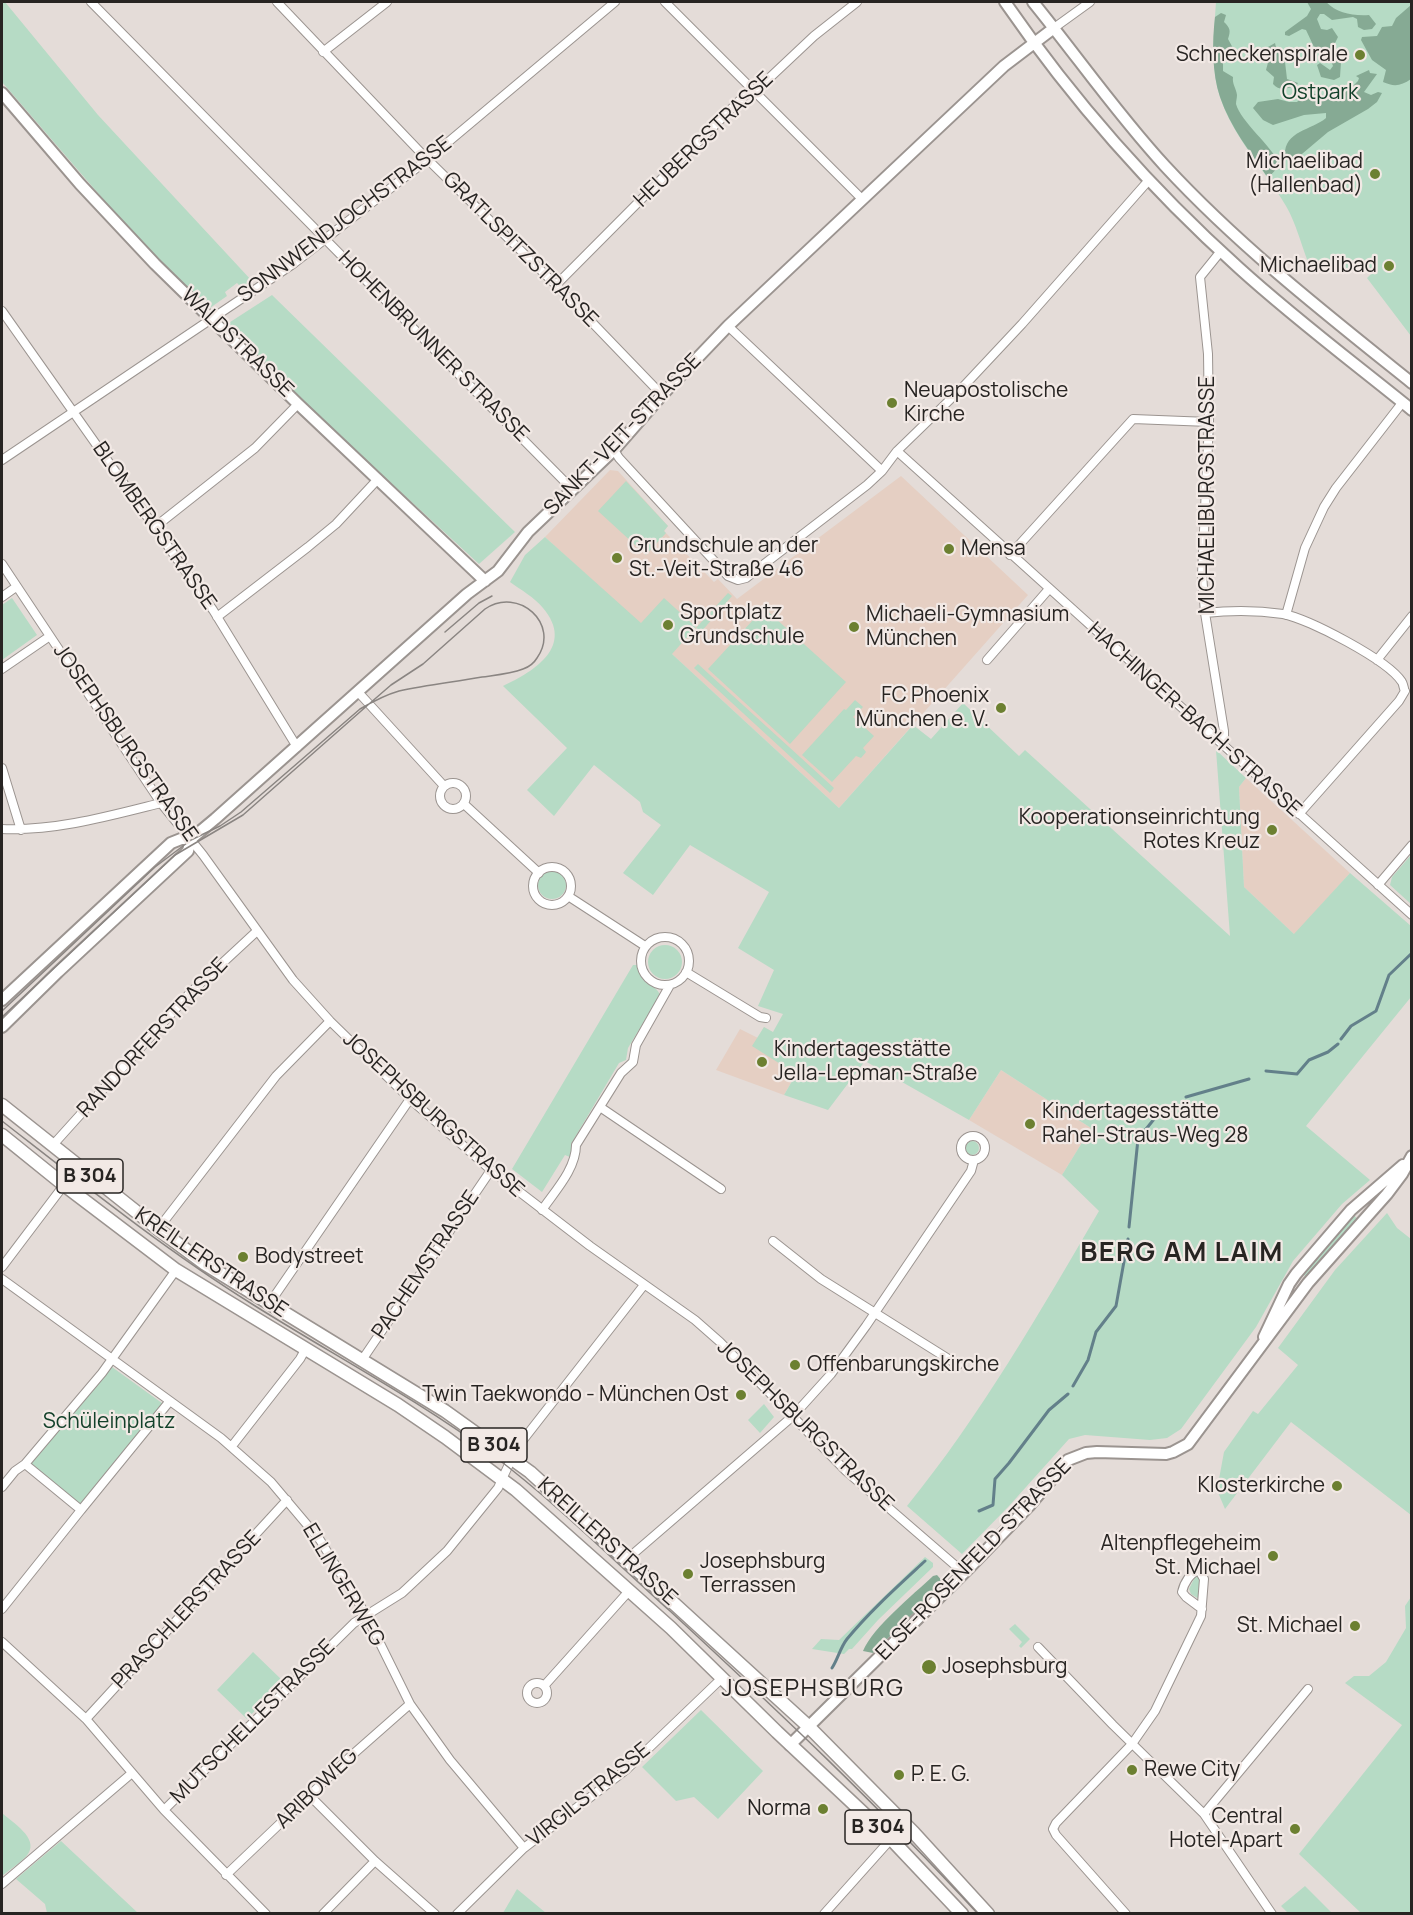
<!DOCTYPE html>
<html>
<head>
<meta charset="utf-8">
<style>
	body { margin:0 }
	#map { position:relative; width:1413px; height:1915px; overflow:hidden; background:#e4dcd8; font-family:Manrope,sans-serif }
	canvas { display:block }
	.frame { position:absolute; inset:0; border:3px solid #272422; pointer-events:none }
</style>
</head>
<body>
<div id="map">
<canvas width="1413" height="1915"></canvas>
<div class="frame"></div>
</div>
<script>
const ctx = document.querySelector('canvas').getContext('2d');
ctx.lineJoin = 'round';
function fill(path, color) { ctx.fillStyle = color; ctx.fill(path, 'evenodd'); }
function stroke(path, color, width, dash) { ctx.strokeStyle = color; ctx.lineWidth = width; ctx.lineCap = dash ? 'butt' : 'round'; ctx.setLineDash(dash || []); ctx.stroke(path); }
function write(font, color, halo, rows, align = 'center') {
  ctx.font = font + ' Manrope,sans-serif'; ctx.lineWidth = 4.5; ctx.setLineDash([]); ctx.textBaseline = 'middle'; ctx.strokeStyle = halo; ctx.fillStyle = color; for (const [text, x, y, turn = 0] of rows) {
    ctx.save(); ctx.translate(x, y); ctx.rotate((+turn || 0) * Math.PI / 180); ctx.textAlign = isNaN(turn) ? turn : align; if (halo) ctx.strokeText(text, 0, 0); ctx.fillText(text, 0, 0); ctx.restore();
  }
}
const education = new Path2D(`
	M610,470L618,471L668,526L664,531L714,582L718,579L737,599L901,476L1028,595L839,808L545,537Z
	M1246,778L1350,873L1295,935L1244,887L1239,787Z
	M764,1027L808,1053L784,1095L716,1070L740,1029L758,1038Z
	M1001,1070L1091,1128L1062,1175L969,1120Z`);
const green = new Path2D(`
	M2,2H5L98,115L252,281L242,288L237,283L225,292L227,296L207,310L128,228L2,82Z
	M1216,2H1411V336L1367,278L1372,273L1308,262C1301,244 1296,223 1286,206C1265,170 1233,137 1220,97C1210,66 1214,33 1216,2Z
	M272,295L515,532L479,564L305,404L224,326Z
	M626,481L668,526L664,531L666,533L646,555L598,511Z
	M545,537L641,623L664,598L696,627L672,654L839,808L913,725L931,739L963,703L1019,756L1025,750L1230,936L1216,750L1246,778L1239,787L1244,887L1294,934L1350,873L1411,926V997L1306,1126L1370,1180L1342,1204L1293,1261L1256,1327L1181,1429L1167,1438L1150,1440L1085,1435L1069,1439L1009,1506L962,1554L907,1506C981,1415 1040,1312 1099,1211L1062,1175L1091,1128L1001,1070L969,1120L865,1061L828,1110L784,1095L796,1074L752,1046L764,1027L773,1032L783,1014L758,1006L774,970L738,948L769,892L690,845L653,895L623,873L661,825L643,812L640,802L594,765L554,816L527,790L567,748L503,686C535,671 575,646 543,608C534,597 521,590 510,582L525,555Z
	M728,593L732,596L701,632L696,628Z
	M12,598L37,635L2,660V605Z
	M764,608L846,682L790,744L708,669Z
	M698,664L834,788L830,793L694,668Z
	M855,700L863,707L853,717L874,736L863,748L866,752L861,758L856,756L832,782L802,755L844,709L846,710Z
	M1411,855V904L1390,885L1392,877Z
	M538 885a14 14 0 1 1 28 0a14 14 0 1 1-28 0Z
	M648 962a17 17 0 1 1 34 0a17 17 0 1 1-34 0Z
	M633,965H637C642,989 656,983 660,995L628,1048L626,1060L619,1063L571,1144L572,1158L565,1155L542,1192L512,1169Z
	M965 1148a7 7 0 1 1 14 0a7 7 0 1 1-14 0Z
	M1387,1213L1397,1228L1411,1239V1515L1291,1422L1225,1509L1217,1490L1224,1452L1253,1411L1258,1414L1298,1365L1278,1348L1335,1270Z
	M1353,1214L1358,1220L1308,1278L1301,1273Z
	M112,1367L166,1406L79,1509L28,1466Z
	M764,1404L774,1417L760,1433L748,1420Z
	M925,1557L933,1563V1567L878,1620L852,1649H849L844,1654L812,1649L821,1639L839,1640Z
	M1195,1577H1199L1201,1587L1199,1599L1191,1594L1189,1589Z
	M1411,1597V1913H1361L1299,1854L1402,1725L1345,1683L1354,1676H1369L1386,1662L1406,1628L1405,1606Z
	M1015,1624L1030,1639L1021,1648L1019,1646L1022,1642L1009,1629Z
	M253,1652L283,1681L247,1719L217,1690Z
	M701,1710L763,1771L718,1819L694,1797L676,1801L642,1767Z
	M2,1813C12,1822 39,1838 28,1854C22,1862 9,1870 2,1876Z
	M61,1841L138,1913H47L45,1904L16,1879Z
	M1305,1886L1332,1913H1309L1307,1912L1288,1913L1281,1906Z
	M517,1889L546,1913H503Z`);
const forest = new Path2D(`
	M1307,2H1326C1337,13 1352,16 1369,15L1376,24L1372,29L1364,30L1358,27L1357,19L1353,17L1332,20L1324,14H1320L1317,19L1321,29L1327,30L1332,28L1338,37L1333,47L1341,62L1340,77L1334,80L1321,77L1317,65L1320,63L1330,70L1333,66L1328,53L1314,47L1306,30L1302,29L1289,36L1285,35V32L1307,16L1311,9Z
	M1411,5V79C1401,86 1394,87 1383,82L1386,70L1372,60L1361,40L1362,37L1377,36L1382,27L1392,26L1396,18Z
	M1221,13L1226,15L1224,22C1230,28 1231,30 1228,39L1234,50L1232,54L1223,58V71L1233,77C1232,84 1236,88 1237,95C1237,98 1236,101 1236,104C1241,122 1272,146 1280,165L1268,178C1251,153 1230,127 1220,97C1212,73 1212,42 1215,17Z
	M1275,43L1277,52L1284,51L1287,55L1285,62L1287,79L1298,83L1296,86C1287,88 1280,92 1273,84L1274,77L1266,70L1270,55L1268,47Z
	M1369,70L1370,73L1377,74L1364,92L1371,95L1378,92L1382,93L1377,102L1368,109L1328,132L1296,159H1291L1285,155C1284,131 1312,130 1326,118V113L1304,115L1273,125L1263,120L1253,108L1258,102L1278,99L1289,102H1297C1314,85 1322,100 1338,96C1345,94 1353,86 1358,81L1359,78L1356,76Z
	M937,1575L944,1583L873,1653L863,1651C873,1627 913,1595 933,1576Z`);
const stream = new Path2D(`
	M1341,1039L1351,1026L1376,1011L1389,975L1412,953
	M1266,1071L1297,1074L1309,1060L1328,1052L1338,1044
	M1186,1097L1249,1079
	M1129,1227L1138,1139L1163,1108
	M1073,1386L1088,1360L1096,1332L1116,1306L1128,1239
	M979,1511L993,1505L995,1479L1009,1463L1049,1410L1068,1394
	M832,1668C838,1659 840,1648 847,1639C870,1611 898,1586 925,1561`);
const street = new Path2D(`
	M91,2L572,489
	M277,2L423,155L556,285L662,395
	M665,2L862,199
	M1054,28L1090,2
	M323,52L387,2
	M1221,251L1200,277L1208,354L1209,422L1202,574L1205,613L1224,731V746
	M556,285L746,94L763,84L814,36L857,2
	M2,311L213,610L297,747
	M728,326L882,471
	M614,450L619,458L728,576L738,580L746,578L867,485L882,471L897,451L962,388L1022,324L1149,180
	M897,451L1412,915
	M2,460L293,264L428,159L615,2
	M155,527L255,448L298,404
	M1010,555L1133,419L1209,422
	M2,564L161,803L203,855L293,980L330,1021L410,1099L491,1170L590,1246L695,1320L720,1342L846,1471L964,1573
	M2,597L16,587
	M1205,613C1232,610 1256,610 1283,614C1309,619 1388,660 1402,682C1403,683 1404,690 1405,691L1399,701L1299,814
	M1286,615L1305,548L1324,507L1336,488L1402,403
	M217,617L308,547L336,524L378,479
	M987,660L1049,589
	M1377,660L1412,616
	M2,669L50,636
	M359,693L444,786
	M2,768L21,830
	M440 796a13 13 0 1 1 26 0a13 13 0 1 1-26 0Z
	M464,804L539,873
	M2,829C56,831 109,816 161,803
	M533 886a19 19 0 1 1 38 0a19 19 0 1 1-38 0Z
	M1378,885L1412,845
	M568,896L645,946
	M641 961a24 24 0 1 1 48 0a24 24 0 1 1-48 0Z
	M686,972L760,1017L766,1018
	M600,1107L721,1189
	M961 1148a12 12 0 1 1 24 0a12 12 0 1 1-24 0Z
	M52,1146L189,994L257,931
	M542,1210C555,1191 576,1169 576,1145L621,1073L633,1062L636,1045L670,985
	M158,1229L276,1076L330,1021
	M773,1241L821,1279L958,1365
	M2,1267L64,1185
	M2,1279L221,1438L271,1482L320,1540L366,1615L410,1704L450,1760L524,1848
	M269,1304L410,1099
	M362,1360L491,1170
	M169,1402L81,1510L25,1464L102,1373L176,1270
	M232,1446L300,1359L305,1350
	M2,1487L15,1471L25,1464
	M626,1560L793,1416L831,1374L866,1326L971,1171L974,1160
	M2,1609L81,1510
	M2,1642L86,1719L164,1810L266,1914
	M1038,1647L1113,1725L1204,1814L1272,1914
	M527 1693a10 10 0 1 1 20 0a10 10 0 1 1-20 0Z
	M544,1686L629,1591
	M86,1719L287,1500
	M310,1796L375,1861L435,1914
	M164,1810L354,1623L402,1593L447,1551L498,1488L516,1449L644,1285
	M1204,1814L1308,1689
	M226,1875L351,1756L410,1704
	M2,1884L132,1773
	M323,1914L375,1861
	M457,1914L524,1848L627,1769L722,1678
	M824,1914L891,1839
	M1126,1914L1056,1835L1053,1829L1056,1823L1132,1744L1155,1711L1201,1616L1204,1579L1199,1570C1190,1573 1184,1583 1182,1592L1186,1597L1202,1609`);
const secondary = new Path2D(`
	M1005,2C1072,99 1151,189 1239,268C1294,318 1354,363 1412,410
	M1033,2C1077,56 1117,114 1165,166C1239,246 1326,314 1412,383
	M2,93L80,184L155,264L298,404L485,581
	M2,1000L171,843L181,839H191L215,819L467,594L498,571L528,532L614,450L662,395L728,326L1004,66L1054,28
	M2,1027L58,972L188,851L191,839
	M1264,1337L1289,1284L1296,1274L1351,1210L1403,1165
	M790,1745L971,1566L1029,1506L1068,1460L1086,1453L1097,1452L1166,1454L1173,1452L1188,1444L1308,1283L1387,1194L1402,1174L1412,1156`);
const primary = new Path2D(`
	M2,1105L158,1229L205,1264L445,1411L530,1472L808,1726L914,1833L988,1914
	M2,1135L64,1185L176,1270L398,1405L445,1437L516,1490L671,1628L777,1732L891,1839L962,1914`);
const tram = new Path2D(`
	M445,632L479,603L492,596
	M2,1011L155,867L191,840L220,826L241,812L360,709C372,702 385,695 399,691C427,685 454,682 482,677C496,675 510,674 523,669C529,667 534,663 537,658C561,624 518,586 485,609L423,664L391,685L369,704L243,815L175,855L2,1017
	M2,1121C83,1184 164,1249 252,1304C333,1355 417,1399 494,1456C556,1503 612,1559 670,1611C776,1709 880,1807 978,1914`);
const markers = [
	[1360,55,6,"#6c8031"],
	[1375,174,6,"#6c8031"],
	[1389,266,6,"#6c8031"],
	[892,403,6,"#6c8031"],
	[949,549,6,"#6c8031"],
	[617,558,6,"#6c8031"],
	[668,625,6,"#6c8031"],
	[854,627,6,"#6c8031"],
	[1001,708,6,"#6c8031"],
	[1272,830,6,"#6c8031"],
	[762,1062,6,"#6c8031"],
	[1030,1124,6,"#6c8031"],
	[243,1257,6,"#6c8031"],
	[795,1365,6,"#6c8031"],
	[741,1395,6,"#6c8031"],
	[1337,1486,6,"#6c8031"],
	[1273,1556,6,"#6c8031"],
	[688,1574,6,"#6c8031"],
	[1355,1626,6,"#6c8031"],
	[929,1667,8,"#6c8031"],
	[1132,1770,6,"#6c8031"],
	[899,1775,6,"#6c8031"],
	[823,1809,6,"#6c8031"],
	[1295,1829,6,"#6c8031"]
];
const shields = [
	[90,1176,66],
	[494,1445,66],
	[878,1827,66]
];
const shieldNames = [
	["B 304",90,1176],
	["B 304",494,1445],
	["B 304",878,1827]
];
const poiNames = [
	["Schneckenspirale",1348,55,"right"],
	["Michaelibad",1363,162,"right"],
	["(Hallenbad)",1363,186,"right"],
	["Michaelibad",1377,266,"right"],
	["Neuapostolische",904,391],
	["Kirche",904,415],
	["Grundschule an der",629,546],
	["St.-Veit-Straße 46",629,570],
	["Mensa",961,549],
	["Sportplatz",680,613],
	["Grundschule",680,637],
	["Michaeli-Gymnasium",866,615],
	["München",866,639],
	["FC Phoenix",989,696,"right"],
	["München e. V.",989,720,"right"],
	["Kooperationseinrichtung",1260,818,"right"],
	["Rotes Kreuz",1260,842,"right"],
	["Kindertagesstätte",774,1050],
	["Jella-Lepman-Straße",774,1074],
	["Kindertagesstätte",1042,1112],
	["Rahel-Straus-Weg 28",1042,1136],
	["Bodystreet",255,1257],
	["Offenbarungskirche",807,1365],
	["Twin Taekwondo - München Ost",729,1395,"right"],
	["Klosterkirche",1325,1486,"right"],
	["Altenpflegeheim",1261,1544,"right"],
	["St. Michael",1261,1568,"right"],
	["Josephsburg",700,1562],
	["Terrassen",700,1586],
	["St. Michael",1343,1626,"right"],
	["Josephsburg",942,1667],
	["Rewe City",1144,1770],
	["P. E. G.",911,1775],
	["Norma",811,1809,"right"],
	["Central",1283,1817,"right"],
	["Hotel-Apart",1283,1841,"right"]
];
const parkNames = [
	["Ostpark",1320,93],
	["Schüleinplatz",109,1422]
];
const streetNames = [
	["HEUBERGSTRASSE",704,140,-44],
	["SONNWENDJOCHSTRASSE",345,220,-37],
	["GRATLSPITZSTRASSE",520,250,45],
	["WALDSTRASSE",237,343,44],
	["HOHENBRUNNER STRASSE",433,347,45],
	["SANKT-VEIT-STRASSE",623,435,-46],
	["MICHAELIBURGSTRASSE",1208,495,-90],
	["BLOMBERGSTRASSE",154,526,55],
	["HACHINGER-BACH-STRASSE",1194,720,42],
	["JOSEPHSBURGSTRASSE",125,743,55],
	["RANDORFERSTRASSE",153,1038,-47],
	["JOSEPHSBURGSTRASSE",433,1115,42],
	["KREILLERSTRASSE",211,1263,34],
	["PACHEMSTRASSE",426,1265,-56],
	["JOSEPHSBURGSTRASSE",805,1426,44],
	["KREILLERSTRASSE",607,1542,42],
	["ELSE-ROSENFELD-STRASSE",974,1560,-46],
	["ELLINGERWEG",343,1585,59],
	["PRASCHLERSTRASSE",187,1610,-47],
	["MUTSCHELLESTRASSE",253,1722,-45],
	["ARIBOWEG",317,1789,-44],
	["VIRGILSTRASSE",589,1795,-39]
];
const quarterNames = [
	["JOSEPHSBURG",813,1689]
];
const districtNames = [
	["BERG AM LAIM",1182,1253]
];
fill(education, '#e5cfc3');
fill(green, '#b6dbc5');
fill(forest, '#86aa94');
stroke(stream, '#63808a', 3);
stroke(street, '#9b9490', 10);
stroke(secondary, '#9b9490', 14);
stroke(primary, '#9b9490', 15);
stroke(street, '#fff', 8);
stroke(secondary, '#fff', 10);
stroke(primary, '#fff', 12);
stroke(tram, '#8a8582', 1.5);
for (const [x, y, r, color] of markers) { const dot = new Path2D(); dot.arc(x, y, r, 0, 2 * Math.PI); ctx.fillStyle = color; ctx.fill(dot); stroke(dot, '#f2e9e5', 2); }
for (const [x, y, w] of shields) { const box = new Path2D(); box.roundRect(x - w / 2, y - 17, w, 34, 4.5); ctx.fillStyle = '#f2e9e5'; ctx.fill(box); stroke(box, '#272422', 1.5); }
write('bold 20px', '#272422', null, shieldNames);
write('21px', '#272422', '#f2e9e5', poiNames, 'left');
write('21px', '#12412a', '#f2e9e5', parkNames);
write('21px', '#272422', '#f2e9e5', streetNames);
ctx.letterSpacing = '1.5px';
write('24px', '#272422', '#f2e9e5', quarterNames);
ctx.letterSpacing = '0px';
ctx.letterSpacing = '1.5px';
write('bold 27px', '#272422', '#f2e9e5', districtNames);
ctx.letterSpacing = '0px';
</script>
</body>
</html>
